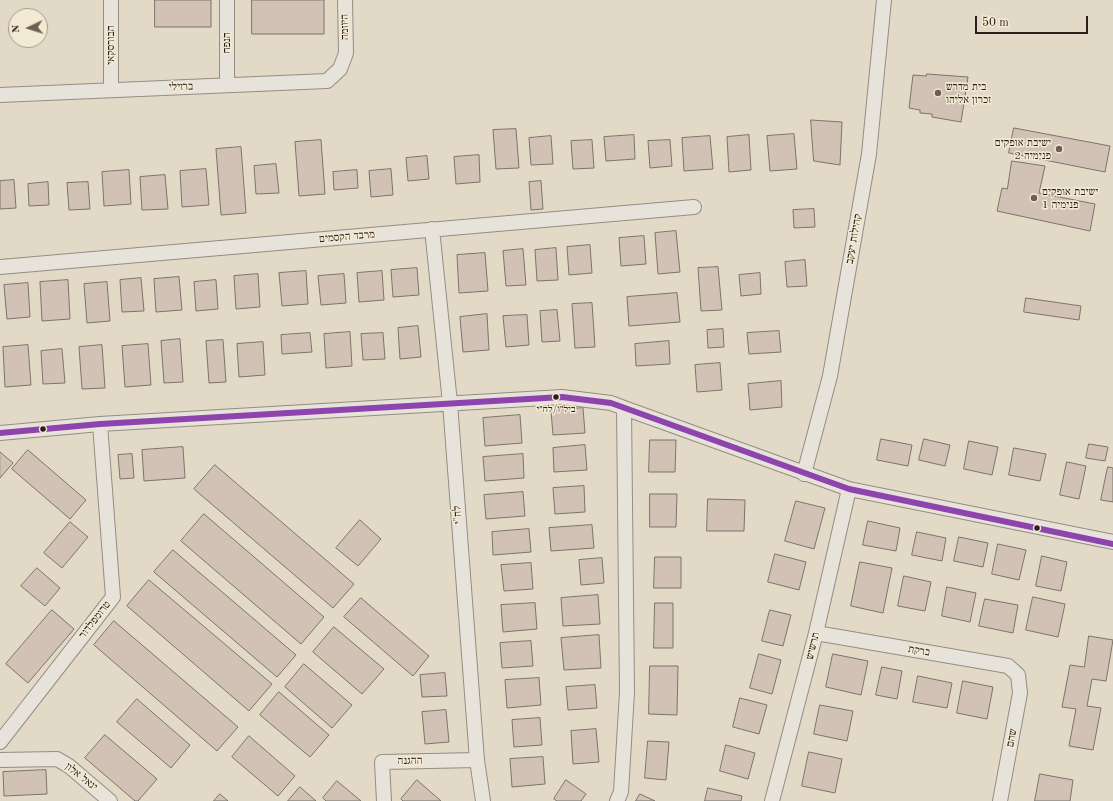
<!DOCTYPE html>
<html>
<head>
<meta charset="utf-8">
<style>
	body { margin:0 }
	#map { position:relative; width:1113px; height:801px; overflow:hidden; background:#e2dac7; font-family:"Old Standard TT",serif }
	canvas { display:block }
	.north { position:absolute; left:8px; top:8px; width:40px; height:40px; box-sizing:border-box; background:#f3ead3; border:1px solid #a39888; border-radius:50%; rotate:266deg; font-size:11px; font-weight:700; line-height:16px; text-align:center; color:#2c1e18 }
	.north::after { content:''; display:block; margin:auto; width:14px; height:18px; background:#6c6055; clip-path:polygon(50% 0,100% 100%,50% 72%,0 100%) }
	.scale { position:absolute; left:975px; top:16px; width:113px; height:18px; box-sizing:border-box; border:2px solid #2c1e18; border-top:0; padding-left:5px; font-size:12px; line-height:14px; white-space:nowrap; color:#2c1e18; -webkit-text-stroke:3px #f3ead3; paint-order:stroke }
</style>
</head>
<body>
<div id="map">
<canvas width="1113" height="801"></canvas>
<div class="north">N</div>
<div class="scale">50 m</div>
</div>
<script>
const ctx = document.querySelector('canvas').getContext('2d');
ctx.lineJoin = 'round';
function fill(path, color) { ctx.fillStyle = color; ctx.fill(path, 'evenodd'); }
function stroke(path, color, width, dash) { ctx.strokeStyle = color; ctx.lineWidth = width; ctx.lineCap = dash ? 'butt' : 'round'; ctx.setLineDash(dash || []); ctx.stroke(path); }
function write(font, color, halo, rows, align = 'center') {
  ctx.font = font + ' "Old Standard TT","Frank Ruhl Libre",serif'; ctx.lineWidth = 3; ctx.setLineDash([]); ctx.textBaseline = 'middle'; ctx.strokeStyle = halo; ctx.fillStyle = color; for (const [text, x, y, turn = 0] of rows) {
    ctx.save(); ctx.translate(x, y); ctx.rotate((+turn || 0) * Math.PI / 180); ctx.textAlign = isNaN(turn) ? turn : align; if (halo) ctx.strokeText(text, 0, 0); ctx.fillText(text, 0, 0); ctx.restore();
  }
}
const building = new Path2D(`
	M155,0H211V27H155Z
	M252,0H324V34H252Z
	M927,74L968,77L961,122L932,117V114L920,113V110L909,108L913,75L926,76Z
	M811,120L842,122L840,165L814,161Z
	M1014,128L1110,146L1105,172L1009,153Z
	M516,129L519,168L496,169L493,130Z
	M794,134L797,169L770,171L767,136Z
	M634,135L635,159L606,161L604,137Z
	M749,135L751,170L729,172L727,137Z
	M551,136L553,164L531,165L529,138Z
	M710,136L713,169L684,171L682,138Z
	M321,140L325,194L299,196L295,142Z
	M592,140L594,168L573,169L571,141Z
	M670,140L672,166L650,168L648,141Z
	M241,147L246,213L221,215L216,149Z
	M479,155L480,182L456,184L454,157Z
	M427,156L429,179L408,181L406,158Z
	M1012,161L1045,166L1039,193L1095,204L1090,231L997,211L1002,188L1007,189Z
	M276,164L279,193L256,194L254,166Z
	M206,169L209,205L182,207L180,171Z
	M391,169L393,195L371,197L369,171Z
	M129,170L131,204L104,206L102,172Z
	M357,170L358,188L334,190L333,172Z
	M165,175L168,209L142,210L140,177Z
	M14,180L16,208L0,209V181Z
	M541,181L543,209L531,210L529,182Z
	M48,182L49,205L29,206L28,184Z
	M88,182L90,209L69,210L67,183Z
	M814,209L815,227L794,228L793,210Z
	M676,231L680,272L658,274L655,233Z
	M644,236L646,264L621,266L619,238Z
	M590,245L592,273L569,275L567,247Z
	M556,248L558,280L537,281L535,250Z
	M523,249L526,285L506,286L503,251Z
	M485,253L488,291L459,293L457,255Z
	M805,260L807,286L787,287L785,262Z
	M718,267L722,310L701,311L698,268Z
	M417,268L419,295L393,297L391,270Z
	M306,271L308,304L282,306L279,273Z
	M382,271L384,300L359,302L357,273Z
	M760,273L761,294L741,296L739,275Z
	M258,274L260,307L236,309L234,276Z
	M344,274L346,303L321,305L318,276Z
	M179,277L182,310L156,312L154,279Z
	M141,278L144,311L122,312L120,280Z
	M68,280L70,319L42,321L40,282Z
	M216,280L218,309L196,311L194,282Z
	M107,282L110,321L87,323L84,284Z
	M28,283L30,317L7,319L4,285Z
	M677,293L680,322L629,326L627,297Z
	M1026,298L1081,306L1079,320L1024,312Z
	M592,303L595,347L575,348L572,304Z
	M557,310L560,341L542,342L540,311Z
	M487,314L489,350L463,352L460,317Z
	M527,315L529,345L506,347L503,316Z
	M418,326L421,357L400,359L398,328Z
	M723,329L724,347L708,348L707,330Z
	M779,331L781,352L749,354L747,333Z
	M350,332L352,366L326,368L324,334Z
	M310,333L312,352L282,354L281,335Z
	M383,333L385,359L363,360L361,334Z
	M180,339L183,382L164,383L161,341Z
	M223,340L226,382L209,383L206,341Z
	M669,341L670,364L636,366L635,344Z
	M263,342L265,375L239,377L237,344Z
	M148,344L151,385L125,387L122,346Z
	M28,345L31,385L5,387L3,347Z
	M102,345L105,388L82,389L79,347Z
	M62,349L65,383L43,384L41,351Z
	M720,363L722,390L697,392L695,365Z
	M781,381L782,407L750,410L748,384Z
	M583,408L585,433L553,435L551,411Z
	M520,415L522,443L485,446L483,418Z
	M881,439L912,445L908,466L877,460Z
	M924,439L950,445L945,466L919,460Z
	M650,440H676L675,472H649Z
	M969,441L998,447L992,475L964,469Z
	M1089,444L1108,447L1105,461L1086,458Z
	M585,445L587,470L554,472L553,448Z
	M183,447L185,478L144,481L142,450Z
	M1014,448L1046,454L1040,481L1009,475Z
	M28,450L86,500L70,519L12,469Z
	M0,452L13,463L0,478Z
	M132,454L134,478L120,479L118,455Z
	M523,454L524,478L485,481L483,457Z
	M1067,462L1086,466L1079,499L1060,495Z
	M215,465L354,584L333,608L194,489Z
	M1108,467L1113,468V502L1101,500Z
	M584,486L585,512L555,514L553,488Z
	M523,492L525,516L486,519L484,495Z
	M650,494H677L676,527H650Z
	M708,499L745,500L744,531H707Z
	M796,501L825,508L814,549L785,541Z
	M204,514L324,617L301,644L181,541Z
	M360,520L381,539L358,566L336,548Z
	M868,521L900,528L896,551L863,545Z
	M70,522L88,537L62,568L44,553Z
	M592,525L594,548L551,551L549,528Z
	M529,529L531,552L493,555L492,532Z
	M917,532L946,538L942,561L912,555Z
	M959,537L988,543L983,567L954,561Z
	M998,544L1026,550L1019,580L992,574Z
	M173,550L296,655L277,677L154,572Z
	M775,554L806,562L799,590L768,582Z
	M1042,556L1067,562L1061,591L1036,586Z
	M655,557H681V588H654Z
	M602,558L604,583L581,585L579,560Z
	M860,562L892,568L883,613L851,606Z
	M531,563L533,589L504,591L501,565Z
	M37,568L60,588L45,606L21,586Z
	M904,576L931,582L925,611L898,606Z
	M149,580L272,684L249,711L127,606Z
	M947,587L976,593L970,622L942,616Z
	M598,595L600,624L563,626L561,598Z
	M1033,597L1065,604L1058,637L1026,630Z
	M361,598L429,656L413,676L344,617Z
	M985,599L1018,605L1013,633L979,626Z
	M535,603L537,629L503,632L501,605Z
	M655,603H673V648H654Z
	M52,610L74,629L28,683L6,664Z
	M770,610L791,615L783,646L762,641Z
	M114,621L238,727L217,751L94,645Z
	M334,627L384,669L362,694L313,652Z
	M599,635L601,668L564,670L561,638Z
	M1089,636L1113,640L1106,681L1092,679L1087,706L1101,708L1093,750L1069,746L1076,709L1062,707L1070,665L1084,667Z
	M531,641L533,666L502,668L500,643Z
	M759,654L781,660L772,694L750,688Z
	M833,654L868,661L861,695L826,687Z
	M304,664L352,705L332,728L285,687Z
	M650,666H678L677,715L649,714Z
	M882,667L902,671L897,699L876,695Z
	M445,673L447,696L422,697L420,675Z
	M918,676L952,683L947,708L913,702Z
	M539,678L541,705L507,708L505,680Z
	M963,681L993,687L987,719L957,713Z
	M595,685L597,708L568,710L566,687Z
	M279,692L329,735L310,757L260,715Z
	M740,698L767,705L759,734L733,727Z
	M137,699L190,745L171,768L117,722Z
	M820,705L853,711L847,741L814,734Z
	M446,710L449,742L425,744L422,712Z
	M540,718L542,745L514,747L512,720Z
	M596,729L599,762L573,764L571,731Z
	M105,735L157,779L138,801H135L85,758Z
	M249,736L295,776L278,796L232,757Z
	M648,741L669,742L666,780L645,778Z
	M726,745L755,753L748,779L720,771Z
	M809,752L842,759L835,793L802,786Z
	M543,757L545,784L512,787L510,759Z
	M46,770L47,794L4,796L3,772Z
	M1040,774L1073,780L1070,801H1035Z
	M417,780L441,801H403L401,799Z
	M566,780L586,794L581,801H557L554,799Z
	M337,781L361,801H326L323,798Z
	M300,787L316,801H288Z
	M708,788L742,796L741,801H705Z
	M220,794L228,801H214Z
	M640,794L655,801H636Z`);
const street = new Path2D(`
	M227,0V85
	M111,90V0
	M0,95L327,81L340,69L346,53L345,0
	M432,229L450,403L477,760L483,801
	M0,267L694,207
	M0,433L100,424L562,397L611,403L624,408L849,489L1113,542
	M804,474L830,376L869,154L884,0
	M816,633L1008,666L1018,675L1020,693L1000,801
	M0,742L113,597L100,424
	M0,760L57,759L69,766L110,801
	M384,801L382,762L477,760
	M617,801L621,792L627,692L624,408
	M772,801L816,633L849,489`);
const bus1 = new Path2D(`
	M0,433L100,424L562,397L611,403L849,489L1113,544`);
const markers = [
	[938,93,4,"#6c6055"],
	[1059,149,4,"#6c6055"],
	[1034,198,4,"#6c6055"],
	[556,397,3.5,"#2c1e18"],
	[43,429,3.5,"#2c1e18"],
	[1037,528,3.5,"#2c1e18"]
];
const busNames = [
	["ביל״ו/לח״י",556,409]
];
const streetNames = [
	["היוזמה",345,27,-91],
	["הנפח",227,43,-90],
	["הבורסקאי",111,45,-90],
	["ברזילי",181,87,-2],
	["מרבד הקסמים",347,237,-5],
	["קהילות יעקב",854,239,-80],
	["לח\"י",458,515,-94],
	["טרומפלדור",95,620,-52],
	["תרשיש",813,646,-76],
	["ברקת",919,651,10],
	["שהם",1012,738,-79],
	["ההגנה",410,761,-1],
	["יגאל אלון",81,777,38]
];
const poiNames = [
	["בית מדרש",946,87],
	["זכרון אליהו",946,100],
	["ישיבת אופקים",1051,143,"right"],
	["פנימיה 2",1051,156,"right"],
	["ישיבת אופקים",1042,192],
	["פנימיה 1",1042,205]
];
fill(building, '#d1c2b5');
stroke(building, '#7b746a', 1);
stroke(street, '#938d82', 16);
stroke(street, '#e8e3da', 14);
stroke(bus1, '#8e44ad', 6);
for (const [x, y, r, color] of markers) { const dot = new Path2D(); dot.arc(x, y, r, 0, 2 * Math.PI); ctx.fillStyle = color; ctx.fill(dot); stroke(dot, '#f3ead3', 1.5); }
write('10px', '#2c1e18', '#f3ead3', busNames);
write('11px', '#2c1e18', '#f3ead3', streetNames);
write('11px', '#2c1e18', '#f3ead3', poiNames, 'left');
</script>
</body>
</html>
